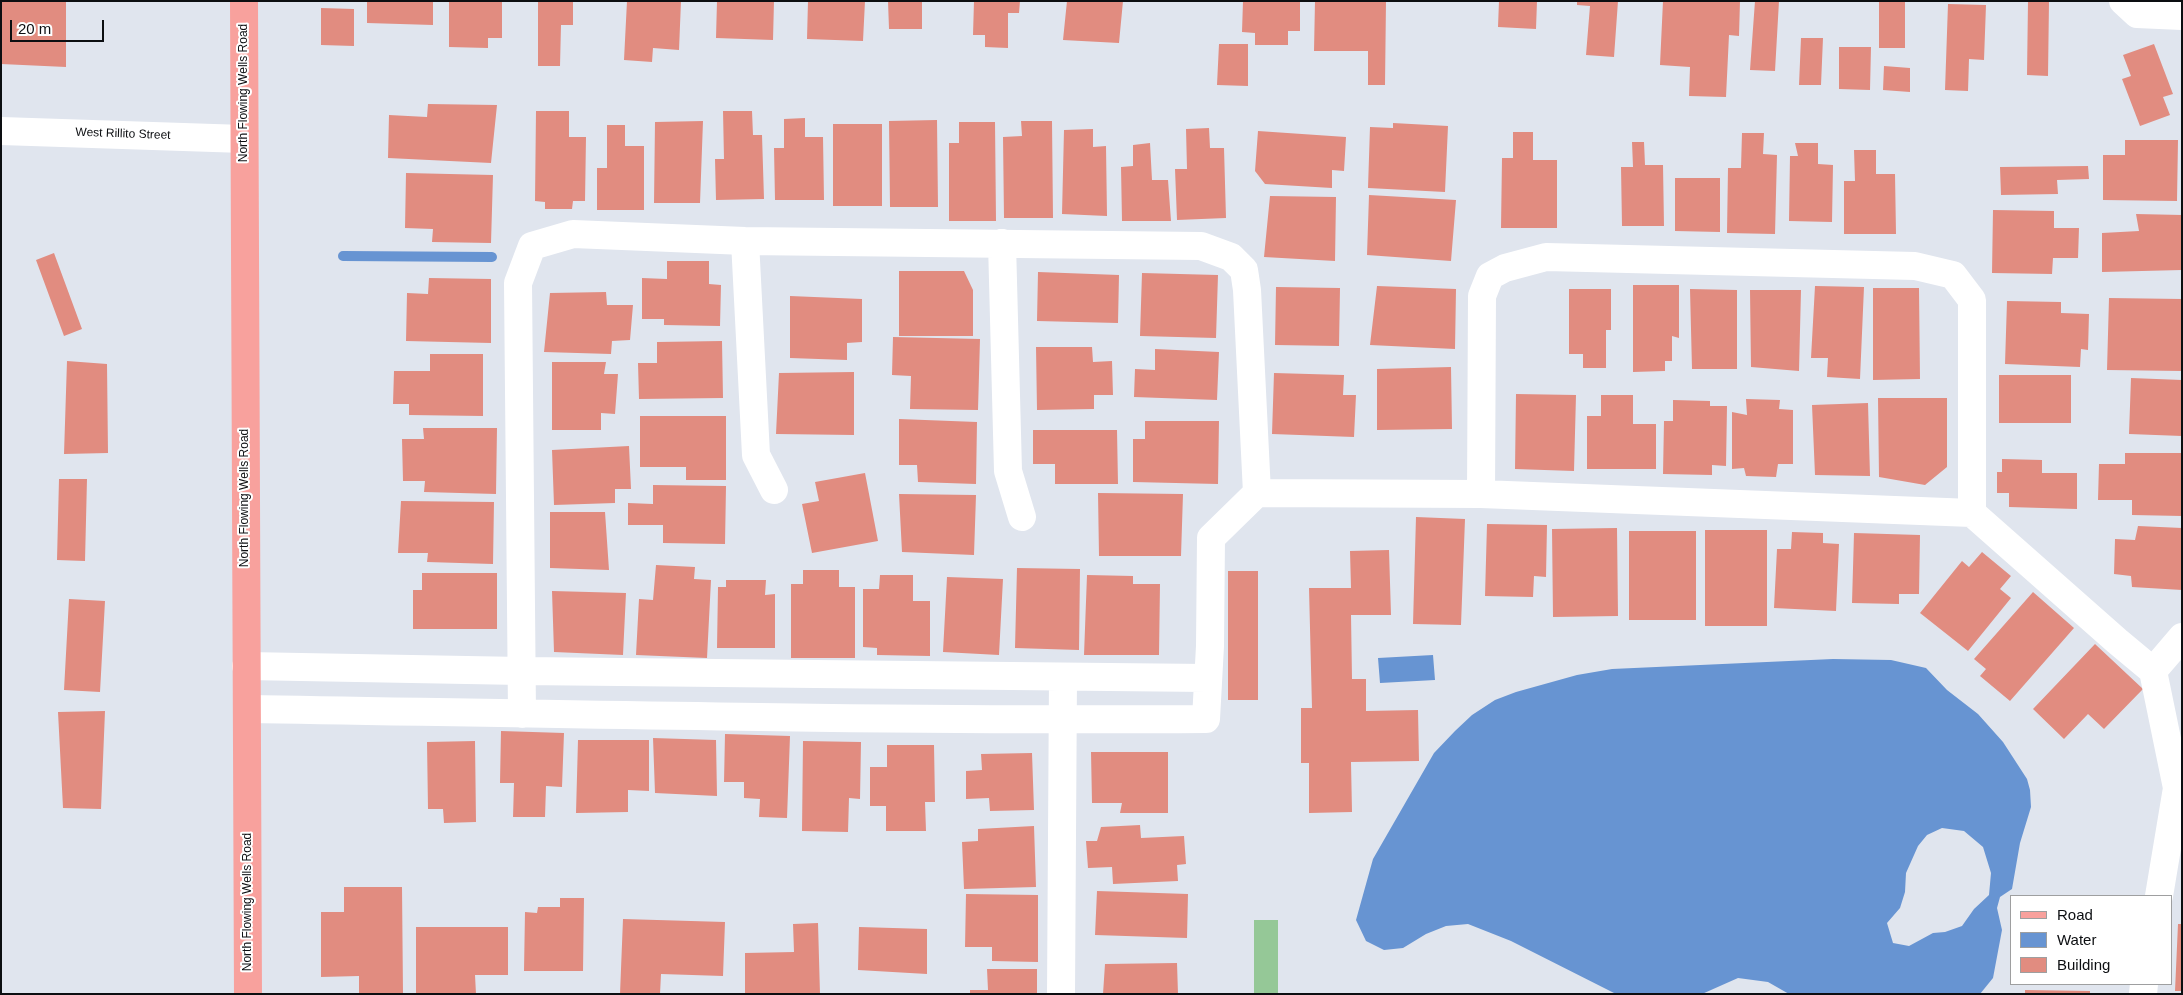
<!DOCTYPE html>
<html>
<head>
<meta charset="utf-8">
<style>
	body { margin:0 }
	#map { position:relative; width:2183px; height:995px; overflow:hidden; background:#e0e5ee; font-family:Helvetica,sans-serif }
	canvas { display:block }
	.frame { position:absolute; inset:0; border:2px solid #0c0e11; pointer-events:none }
	.legend { position:absolute; left:2010px; top:895px; width:162px; height:90px; box-sizing:border-box; background:#fff; border:1px solid #9e9fa0; margin:0; padding:6px 9px; list-style:none; font-size:15px; color:#0c0e11 }
	.legend li { display:flex; align-items:center; gap:10px; height:25px }
	.legend b { width:25px; border:1px solid #9e9fa0 }
	.scale { position:absolute; left:10px; top:20px; width:94px; height:22px; box-sizing:border-box; border:2px solid #0c0e11; border-top:0; padding-left:6px; font-size:15px; line-height:18px; white-space:nowrap; color:#0c0e11; -webkit-text-stroke:4px #fff; paint-order:stroke }
</style>
</head>
<body>
<div id="map">
<canvas width="2183" height="995"></canvas>
<div class="frame"></div>
<ul class="legend">
<li><b style="height:6px;background:#f8a19d"></b>Road</li>
<li><b style="height:14px;background:#6794d2"></b>Water</li>
<li><b style="height:14px;background:#e18c80"></b>Building</li>
</ul>
<div class="scale">20 m</div>
</div>
<script>
const ctx = document.querySelector('canvas').getContext('2d');
ctx.lineJoin = 'round';
function fill(path, color) { ctx.fillStyle = color; ctx.fill(path, 'evenodd'); }
function stroke(path, color, width, dash) { ctx.strokeStyle = color; ctx.lineWidth = width; ctx.lineCap = dash ? 'butt' : 'round'; ctx.setLineDash(dash || []); ctx.stroke(path); }
function write(font, color, halo, rows, align = 'center') {
  ctx.font = font + ' Helvetica,sans-serif'; ctx.lineWidth = 4; ctx.setLineDash([]); ctx.textBaseline = 'middle'; ctx.strokeStyle = halo; ctx.fillStyle = color; for (const [text, x, y, turn = 0] of rows) {
    ctx.save(); ctx.translate(x, y); ctx.rotate((+turn || 0) * Math.PI / 180); ctx.textAlign = isNaN(turn) ? turn : align; if (halo) ctx.strokeText(text, 0, 0); ctx.fillText(text, 0, 0); ctx.restore();
  }
}
const green = new Path2D(`
	M1254,920H1278V994H1254Z`);
const water = new Path2D(`
	M1433,655L1435,680L1380,683L1378,658Z
	M1833,659L1891,660L1926,668L1947,690L1978,714L2003,742L2027,779L2030,790L2031,807L2020,843L2012,889L2000,897L1997,908L2002,930L1993,978L1980,994H1789L1768,982L1738,978L1702,994H1616L1511,941L1468,924L1446,926L1426,934L1403,948L1384,950L1366,941L1356,920L1373,859L1434,753L1455,731L1472,715L1495,700L1516,692L1577,675L1612,669ZM1942,828L1964,831L1983,847L1991,873L1989,895L1974,909L1962,926L1945,932L1933,933L1909,946L1893,943L1887,923L1900,908L1905,892L1906,873L1918,846L1927,835Z`);
const stream = new Path2D(`
	M343,256L492,257`);
const building = new Path2D(`
	M1,1H66V67L1,64Z
	M367,1H433V25L367,23Z
	M449,1H502V38H488V48L449,47Z
	M538,1H573V25H561L560,66H538Z
	M627,1H681L679,50L653,48L652,62L624,60Z
	M717,1H774L773,40L716,38Z
	M808,1H865L863,41L807,39Z
	M888,1H922V29H889Z
	M974,1H1020L1019,13H1008V48L985,47V35H973Z
	M1067,1H1123L1119,43L1063,40Z
	M1243,1H1300V31H1288V45H1255V33L1242,32Z
	M1315,1H1386L1385,85H1368V51H1314Z
	M1499,1H1537L1536,29L1498,27Z
	M1577,1H1618L1614,57L1586,55L1590,6L1577,5Z
	M1663,1H1740L1739,36L1729,35L1726,97L1689,96L1690,67L1660,65Z
	M1755,1H1779L1775,71L1750,70Z
	M1879,1H1905V48H1879Z
	M2028,1H2049L2048,76L2027,75Z
	M1948,4L1986,5L1984,60L1969,59L1968,91L1945,90Z
	M321,8L354,9V46L321,45Z
	M1801,38H1823L1821,85H1799Z
	M1219,44H1248V86L1217,85Z
	M2154,44L2173,94L2163,97L2170,115L2140,126L2122,79L2131,76L2123,55Z
	M1839,47H1871L1870,90L1839,89Z
	M1884,66L1910,68V92L1883,90Z
	M428,104L497,105L491,163L388,158L389,115L427,117Z
	M536,111H569V137H586L585,201H573L572,209H545V202L535,201Z
	M723,111H752L753,135H762L764,199L716,200L715,159H724Z
	M805,118V137H823L824,200H775L774,148H784V119Z
	M937,120L938,207H890L889,121Z
	M703,121L700,203H654L655,122Z
	M1021,121H1052L1053,218H1004L1003,137L1022,136Z
	M959,122H995L996,221H949V143H959Z
	M1393,123L1448,126L1445,192L1368,188L1370,127L1393,128Z
	M833,124H882V206H833Z
	M607,125H625V146H644V210H597V168H607Z
	M1209,128L1210,148H1224L1226,218L1177,220L1175,169H1187L1186,129Z
	M1093,129V147L1106,146L1107,216L1062,214L1064,130Z
	M1258,131L1346,137L1344,171L1332,170V188L1265,184L1255,171Z
	M1513,132H1533V160H1557V228H1501L1502,158H1513Z
	M1742,133H1764L1763,154L1777,155L1775,234L1727,233L1728,168H1741Z
	M2125,140H2178L2177,201L2103,200V155H2125Z
	M1632,142H1644L1645,165H1663L1664,226H1622L1621,167H1633Z
	M1150,143L1152,180H1168L1171,221H1122L1121,167L1133,166V145Z
	M1795,143H1818V164L1833,165L1832,222L1789,221L1790,156H1798Z
	M1854,150H1876V174H1895L1896,234H1844V181H1855Z
	M2088,166L2089,179L2057,180L2058,194L2001,195L2000,167Z
	M406,173L493,175L491,243L432,242L433,229L405,228Z
	M1675,178H1720V232L1675,231Z
	M1369,195L1456,200L1451,261L1367,255Z
	M1270,196L1336,197L1335,261L1264,257Z
	M1993,210L2054,211V228H2079L2078,258H2053L2052,274L1992,273Z
	M2136,214L2182,215V270L2102,272V233L2139,231Z
	M54,253L82,329L64,336L36,260Z
	M667,261H709V284L721,285L720,326L664,325V319H642V278L667,279Z
	M899,271H964L973,290V336H899Z
	M1038,272L1119,275L1118,323L1037,321Z
	M1142,273L1218,275L1216,338L1140,336Z
	M429,278L491,279V343L406,341L407,293L428,294Z
	M1633,285H1679V338L1672,336V361H1665V371L1633,372Z
	M1377,286L1456,289L1455,349L1370,345Z
	M1815,286L1864,287L1860,379L1827,377L1828,358H1811Z
	M1276,287L1340,288L1339,346L1275,345Z
	M1873,288H1919L1920,379L1873,380Z
	M1569,289H1611V330H1606V368H1583V354H1569Z
	M1690,289L1737,290V369H1692Z
	M1750,290H1801L1799,371L1751,367Z
	M606,292L607,305H633L630,340L612,341L611,354L544,352L550,293Z
	M790,296L862,299V342L847,343V360L790,358Z
	M2109,298L2182,299V371L2107,370Z
	M2007,301L2061,302V313L2089,314L2088,350L2081,349L2080,367L2005,364Z
	M893,337L980,339L978,410L910,409L911,376L892,375Z
	M722,341L723,398L639,399L638,363H657V342Z
	M1036,347H1092L1093,362L1112,361L1113,395H1094V409L1037,410Z
	M1155,349L1219,352L1217,400L1134,397L1135,369L1155,370Z
	M430,354H483V416L409,415V404H393L394,371H430Z
	M67,361L107,364L108,453L64,454Z
	M552,362H606L604,374H618L615,414L601,413V430H552Z
	M1451,367L1452,429L1377,430V369Z
	M854,372V435L776,434L779,373Z
	M1274,373L1344,375L1343,395H1356L1354,437L1272,434Z
	M1999,375H2071V423H1999Z
	M2131,378L2182,380V436L2129,434Z
	M1516,394L1576,395L1574,471L1515,469Z
	M1601,395H1633V424H1656V469H1587V416H1601Z
	M1878,398H1947V467L1925,485L1879,477Z
	M1746,399L1780,400L1779,409L1793,410V464H1778L1776,477L1746,476L1744,468L1732,469V412L1747,415Z
	M1673,400L1710,401V406H1727L1726,466L1712,465V475L1663,474L1664,421H1673Z
	M1868,403L1870,476L1815,475L1812,405Z
	M640,416H726V480H686V467H640Z
	M899,419L977,422L976,484L918,482L917,465H899Z
	M1145,421H1219L1218,484L1133,482V439H1145Z
	M423,428H497L496,494L424,492L425,481H403L402,439H424Z
	M1033,430H1117L1118,484H1055V464H1033Z
	M629,446L631,489H615V503L554,505L552,450Z
	M2125,453H2182V516L2132,515V500H2098L2099,464H2125Z
	M2002,459L2042,460V473H2077V509L2009,507V493H1997V472H2002Z
	M865,473L878,541L812,553L802,504L819,501L815,482Z
	M59,479H87L85,561L57,560Z
	M653,485L726,486L725,544L663,543V525H628V503L653,504Z
	M1098,493L1183,494L1181,556H1099Z
	M899,494L976,495L974,555L902,552Z
	M401,501L494,502L493,564L427,562L428,553H398Z
	M550,512H605L609,570L550,568Z
	M1416,517L1465,519L1461,625L1413,624Z
	M1487,524L1547,525L1546,577L1534,576L1533,597L1485,596Z
	M2138,526L2182,528V590L2132,587L2131,576L2114,574L2115,539L2135,540Z
	M1617,528L1618,616L1553,617L1552,529Z
	M1705,530H1767V626H1705Z
	M1629,531H1696V620H1629Z
	M1792,532L1823,533V543L1839,544L1836,611L1774,608L1777,549H1791Z
	M1854,533L1920,535L1919,594H1899V604L1852,603Z
	M1389,550L1391,615H1351L1352,679H1366V711L1418,710L1419,761L1351,762L1352,812L1309,813V763H1301V708H1312L1309,588H1351L1350,551Z
	M1982,552L2011,576L2000,589L2011,598L1968,651L1920,613L1962,561L1969,567Z
	M656,565L695,567L694,579L711,580L707,658L636,655L639,599L653,600Z
	M1017,568L1080,569L1079,650L1015,648Z
	M803,570H839V587H855V658H791V584H803Z
	M1228,571H1258V700H1228Z
	M422,573H497V629H413V590H422Z
	M880,575H913V601H930V656L877,655V648L863,647V589H879Z
	M1087,575L1133,576V584H1160L1159,655H1084Z
	M947,577L1003,579L999,655L943,652Z
	M726,580H766L765,595L775,594V648H717L718,587H726Z
	M552,591L626,593L623,655L554,652Z
	M2033,592L2074,628L2010,701L1980,676L1986,669L1974,659Z
	M69,599L105,601L100,692L64,690Z
	M2095,644L2143,689L2104,729L2088,714L2064,739L2033,709Z
	M105,711L101,809L63,808L58,712Z
	M501,731L564,733L562,787L546,786L545,817H513L514,783H500Z
	M725,734L790,736L787,818L759,817L760,799L744,798V782H724Z
	M653,738L716,740L717,796L655,793Z
	M578,740H649V791L628,790V812L576,813Z
	M475,741L476,822L444,823L443,809H428L427,742Z
	M803,741L861,742L860,799L849,798L848,832L802,831Z
	M887,745H934L935,802H925L926,831H886V806H870V767H887Z
	M1091,752H1168V813H1120L1122,803H1092Z
	M1032,753L1034,810L990,811L989,798L966,799V771L982,770L981,754Z
	M1140,825L1141,838L1184,836L1186,864L1177,865L1178,881L1113,884L1112,867L1088,868L1086,841H1097L1101,827Z
	M1034,826L1036,887L964,889L962,842L978,841V829Z
	M344,887H402L403,994H359V976L321,977V912H344Z
	M1097,891L1188,894L1187,938L1095,935Z
	M966,894L1038,895V962L992,961V947H965Z
	M560,898H584L583,971H524L525,912L537,913L538,907H560Z
	M623,919L725,922L723,976L661,974L660,994H620Z
	M818,923L820,994H745V953L794,952L793,924Z
	M2178,924H2182V991H2175Z
	M416,927H508V975H475L476,994H416Z
	M859,927L927,929V974L858,970Z
	M1177,963L1178,994H1103L1105,964Z
	M987,969H1037V994H970V990H988Z
	M2025,990L2090,991V994H2025Z`);
const minor = new Path2D(`
	M2123,1L2137,14L2182,16
	M1,131L244,139
	M745,241L756,455L774,490
	M1002,243L1008,471L1022,517
	M1257,493L1481,494L1972,513L2117,641L2153,671
	M1481,494L1482,296L1490,276L1505,268L1546,257L1915,266L1953,275L1972,300V513
	M246,666L522,671L1207,678
	M248,709C567,714 887,721 1206,719L1210,646L1211,538L1257,493L1247,290L1244,270L1231,257L1201,246L745,241L573,234L532,246L518,283L522,714
	M2159,896L2177,788L2153,671L2182,637
	M1061,994L1063,677
	M2143,994L2144,984`);
const major = new Path2D(`
	M244,1L248,994`);
const streetNames = [
	["North Flowing Wells Road",244,93,-90],
	["West Rillito Street",123,134,2],
	["North Flowing Wells Road",245,498,-90],
	["North Flowing Wells Road",248,902,-90]
];
fill(green, '#95c897');
fill(water, '#6794d2');
stroke(stream, '#6794d2', 10);
fill(building, '#e18c80');
stroke(minor, '#fff', 28);
stroke(major, '#f8a19d', 28);
write('12px', '#0c0e11', '#fff', streetNames);
</script>
</body>
</html>
